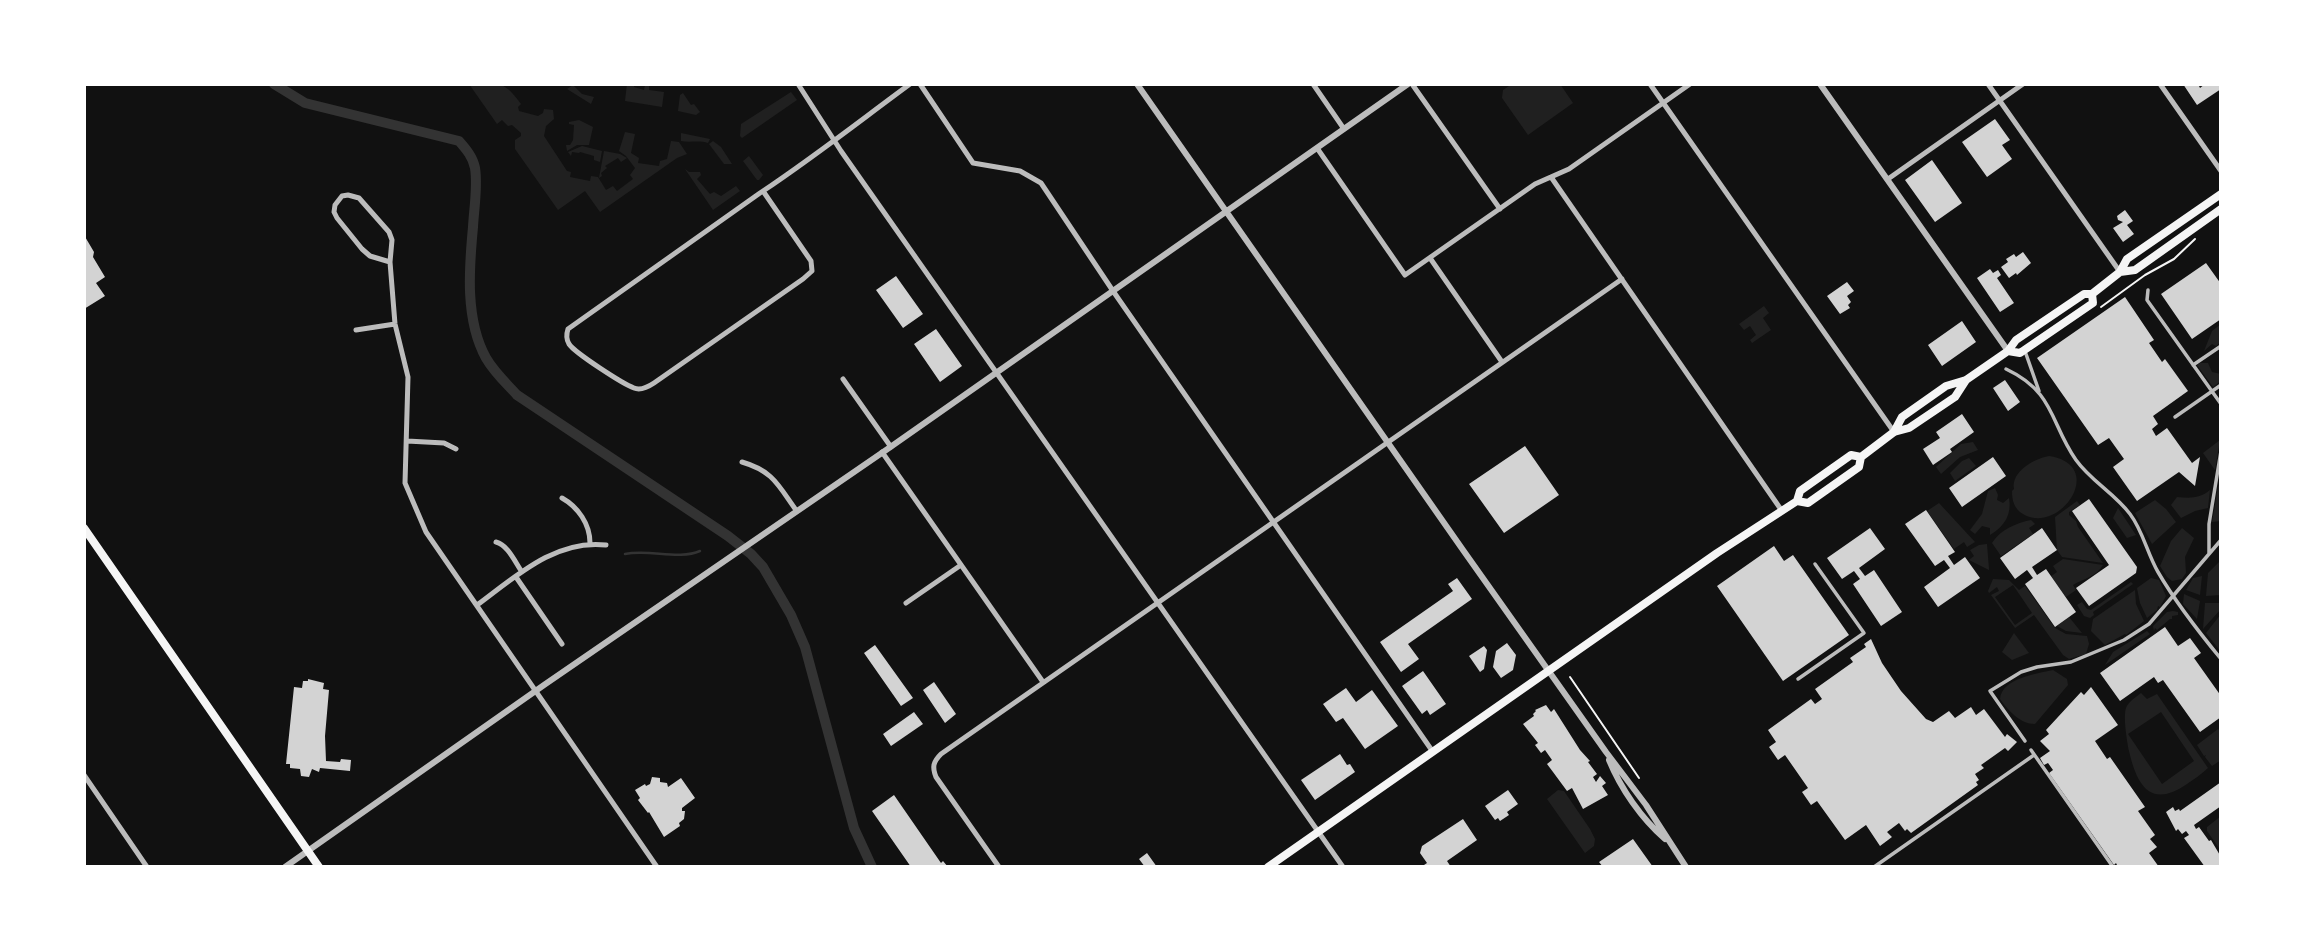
<!DOCTYPE html>
<html>
<head>
<meta charset="utf-8">
<style>
	body { margin:0 }
	#map { position:relative; width:2305px; height:951px; overflow:hidden; background:#111; font-family:Mulish,sans-serif }
	canvas { display:block }
	.frame { position:absolute; inset:0; border:86px solid #fff; pointer-events:none }
</style>
</head>
<body>
<div id="map">
<canvas width="2305" height="951"></canvas>
<div class="frame"></div>
</div>
<script>
const ctx = document.querySelector('canvas').getContext('2d');
ctx.lineJoin = 'round';
function fill(path, color) { ctx.fillStyle = color; ctx.fill(path, 'evenodd'); }
function stroke(path, color, width, dash) { ctx.strokeStyle = color; ctx.lineWidth = width; ctx.lineCap = dash ? 'butt' : 'round'; ctx.setLineDash(dash || []); ctx.stroke(path); }
const green = new Path2D(`
	M469,84C498,84 503,79 521,104L518,107L519,111L538,116L543,113L544,109L553,110L554,119L546,126L544,136L567,171L571,172L570,177L590,181L591,176L598,177L606,190L613,186L617,191L633,179L630,175L635,168L626,156L619,151L625,132L635,134L631,153L639,158L638,163L659,166L660,161L667,159L671,141L679,142L687,154L677,158L600,212L585,191L558,210L515,149V140L521,136V133L512,125L508,126L502,120L497,124Z
	M627,84H634V87L644,90L645,85H649V90L664,92L662,107L625,101Z
	M1512,84H1560L1573,103L1528,135L1502,98L1503,90Z
	M573,85L582,94L594,97L591,104L567,89Z
	M791,92L797,100L742,138L740,136L741,124Z
	M683,93L691,105L694,104L700,112L696,115L678,111L680,95Z
	M579,120L593,127L589,145H577L567,151L566,145H570L573,140L574,125L569,124V122Z
	M681,133L710,139L708,143C699,140 690,143 681,141Z
	M713,141L721,147L732,164H724L709,144Z
	M582,146L602,151L600,162L594,160V156L580,152L579,153L572,152L571,156L568,152Z
	M604,151L620,154L627,158L621,162L618,158L605,166L607,168L601,173L602,176L599,178Z
	M749,156L763,175L759,180H757L743,161Z
	M685,169L689,172H700L701,175L697,179L710,194L714,192L721,196L736,186L740,191L713,210Z
	M1764,306L1769,313L1763,318L1771,330L1752,343L1750,340L1756,335L1750,326L1744,330L1739,324Z
	M2221,324V342L2216,346L2212,344L2204,351L2212,331Z
	M2200,363H2208L2212,372L2221,374V381L2213,387L2197,365Z
	M2220,440L2215,470L2203,453Z
	M1973,442L1978,450L1960,457L1941,474L1936,467L1961,444Z
	M2049,456C2108,465 2060,536 2023,514C2014,509 2012,500 2012,491L2014,489C2011,472 2033,459 2049,456Z
	M1969,458L1976,466L1955,481L1950,473L1962,461Z
	M2219,485L2221,521L2212,522L2218,487Z
	M1995,488L1998,495L1997,500L2003,503L2009,498C2012,514 2005,526 1990,535V528L1982,526L1975,534L1970,530L1982,514L1988,491Z
	M2210,490L2208,508L2195,511L2181,518L2171,505L2177,497C2189,498 2200,499 2210,490Z
	M2155,500L2166,509L2176,522L2152,544L2135,513Z
	M2077,501L2080,505L2069,512V515L2076,521L2078,527L2103,563L2062,557L2057,550L2055,517Z
	M1939,503L1975,542L1967,547L1964,542L1954,549L1927,511Z
	M2118,508L2136,535L2127,538L2113,518Z
	M2031,520L2035,524L2029,528L2033,534L2001,556L1992,543C2000,530 2016,523 2031,520Z
	M2182,528L2194,538L2185,557L2186,573L2182,579L2172,581L2167,577L2160,566L2171,541Z
	M1987,544L1989,569V570L1969,560L1974,556L1970,550L1979,545Z
	M2063,559L2103,565C2097,576 2083,579 2073,585L2076,590L2066,597L2050,577L2057,572L2053,566Z
	M2221,560V595L2206,596L2208,573Z
	M2202,576L2200,595L2186,590L2193,578Z
	M2151,578L2159,580L2166,596L2160,607L2158,606L2157,610L2147,618L2140,603L2137,588Z
	M1993,579L2009,580L2019,590L2025,586L2055,628L2066,634L2087,636L2089,644L2086,654L2069,659L2063,655L2034,615L2015,628L1991,595L1999,591L1997,587L1989,593L1988,591ZM2013,585L2032,613L2015,625L1995,597Z
	M2131,582L2133,584L2093,612L2094,615L2090,618L2084,616L2077,605L2082,602L2087,609L2091,610Z
	M2135,590L2136,604L2144,621L2126,635L2125,634L2105,645L2091,631L2093,619Z
	M2184,594L2200,601L2197,619L2183,604Z
	M2205,603H2221V609L2203,629Z
	M2173,611L2178,612V615L2172,616V619H2170L2157,630L2155,628L2154,631L2153,626L2167,612Z
	M2221,614V652L2206,633Z
	M2069,617L2082,633L2066,631L2057,626Z
	M2147,631L2150,634L2105,665L2113,652Z
	M2014,633L2029,653L2012,660L2002,652Z
	M2053,670L2067,679L2068,685L2035,724C2020,724 2008,710 2000,699C2002,678 2036,674 2053,670Z
	M2141,693L2147,699L2157,694L2208,768C2202,774 2194,779 2187,784C2151,809 2137,786 2129,751C2127,741 2123,717 2126,708C2128,702 2136,697 2141,693ZM2161,712L2194,761L2162,784L2128,734Z
	M2218,729L2221,732V760L2212,766L2205,757L2206,755L2204,756L2197,745Z
	M1558,790L1564,791L1590,829L1595,839L1594,846L1585,853L1547,799Z
	M2221,816V851L2207,831V827Z`);
const stream = new Path2D(`
	M625,554C649,549 679,560 700,551`);
const canal = new Path2D(`
	M274,84L305,103L459,141C466,149 473,157 475,168C478,186 474,208 473,227C469,269 465,320 486,358C494,372 506,383 517,395L728,536L751,554L763,567L791,615L805,647L854,828L872,867`);
const building = new Path2D(`
	M2183,84H2198L2200,88L2205,84H2221V89L2197,105Z
	M1995,119L2010,140L2002,145L2012,159L1987,177L1962,142Z
	M1932,160L1962,203L1935,222L1905,180Z
	M2125,210L2133,221L2127,225L2134,234L2123,242L2113,228L2123,222L2118,220L2117,216Z
	M84,235L94,252L93,257L105,277L96,283L105,296L84,309Z
	M2023,252L2031,263L2017,275L2016,273L2009,278L2001,267L2008,262L2006,259L2014,254L2016,257Z
	M2206,263L2221,284V319L2192,339L2161,294Z
	M1990,269L1993,273L1998,270L2001,275L1997,278L2014,303L2000,312L1977,278Z
	M896,276L923,314L903,328L876,290Z
	M1847,282L1854,291L1847,296L1851,302L1848,305L1850,308L1840,314L1827,296Z
	M2125,297L2154,340L2149,343L2162,362L2165,359L2188,391L2153,416L2158,424L2152,429L2156,436L2167,428L2192,463L2200,457L2195,486L2179,472L2137,501L2113,467L2124,459L2109,438L2098,445L2037,358Z
	M1962,321L1976,342L1942,366L1928,345Z
	M936,329L962,366L940,382L914,344Z
	M2005,380L2020,402L2008,411L1993,388Z
	M1962,414L1974,432L1950,449L1952,452L1933,465L1923,449L1940,438L1936,432Z
	M1525,446L1559,495L1504,533L1469,484Z
	M1993,457L2006,476L1962,507L1949,488Z
	M2089,499L2137,567L2136,573L2089,606L2076,588L2109,565L2072,511Z
	M1926,510L1955,552L1948,556L1954,565L1965,557L1980,578L1938,607L1924,587L1950,568L1944,560L1935,566L1905,524Z
	M1870,528L1885,549L1859,568L1865,576L1874,570L1902,612L1881,626L1853,584L1860,579L1854,571L1842,579L1827,558Z
	M2042,528L2057,550L2032,567L2037,575L2046,569L2076,612L2055,627L2025,584L2033,578L2027,570L2015,579L2000,558Z
	M1774,546L1784,561L1793,555L1849,635L1783,681L1717,586Z
	M1457,578L1472,599L1408,644L1419,659L1401,672L1380,642L1453,591L1448,584Z
	M2165,627L2178,646L2190,638L2201,653L2194,658L2221,696V717L2200,732L2163,680L2158,683L2154,677L2120,701L2100,673Z
	M1871,639L1882,663L1901,691L1926,719L1933,722L1949,711L1955,718L1971,707L1976,715L1984,709L2005,737L2007,734L2017,742L2008,751L2005,748L1981,765L1984,768L1975,774L1979,780L1976,782L1978,785L1911,833L1907,829L1905,831L1899,823L1887,832L1892,837L1880,846L1866,825L1845,840L1817,801L1811,805L1802,792L1808,788L1785,755L1778,760L1769,747L1776,742L1768,730L1811,699L1815,704L1822,699L1815,689L1853,662L1850,658L1866,647L1864,644Z
	M1507,643L1516,655L1513,670L1501,678L1493,667L1496,651Z
	M875,645L913,698L901,706L864,653Z
	M1484,646L1487,650L1484,669L1480,672L1469,656Z
	M1423,671L1446,704L1430,715L1427,710L1422,714L1402,686Z
	M308,679L324,683L323,689L329,690L325,736L326,761L340,762L341,759L351,760L350,771L320,768L319,772L312,769L309,777L301,776L300,769L290,768V764H286L294,687L302,688L303,681H308Z
	M934,682L956,714L945,723L923,690Z
	M2091,687L2118,725L2095,741L2107,759L2110,757L2145,807L2138,811L2155,835L2150,839L2157,847L2149,853L2159,867H2118L2116,863L2114,865L2049,773L2053,770L2048,763L2044,765L2040,758L2050,751L2040,741L2049,734L2046,730L2081,692L2084,695Z
	M1346,688L1356,702L1372,690L1398,726L1365,749L1343,718L1336,722L1323,704Z
	M1546,705L1551,712L1554,709L1580,750L1590,761L1588,762L1597,774L1593,777L1596,782L1600,776L1606,783L1602,786L1608,795L1583,809L1572,788L1567,791L1553,772L1547,764L1552,760L1545,750L1541,753L1535,745L1538,743L1523,724L1534,716L1533,714L1536,711L1535,710Z
	M914,712L923,724L891,746L883,734Z
	M1340,754L1347,765L1350,764L1355,772L1315,800L1301,780Z
	M652,777L660,778V782L667,783L668,787L681,778L695,798L682,808V811H685L684,819L679,823L680,826L664,837L649,812L648,813L638,800L640,798L635,790L645,784L646,786L650,784Z
	M2221,782V806L2194,825L2196,829L2199,827L2209,841L2211,840L2221,857V867H2205L2184,838L2189,835L2186,831L2182,834L2178,829L2176,831L2166,812L2173,807L2175,811L2179,809L2180,811Z
	M1508,790L1518,804L1507,812L1509,815L1500,821L1498,818L1495,820L1485,806Z
	M894,795L941,863L943,861L948,867H911L872,811Z
	M1463,819L1477,840L1447,861L1451,867H1421L1427,863L1420,853L1422,846Z
	M1633,839L1653,867H1603L1599,862Z
	M1147,853L1157,867H1145L1139,859Z`);
const path = new Path2D(`
	M2101,307L2145,275L2174,259L2195,239
	M1570,677L1639,778`);
const pedestrian = new Path2D(`
	M2148,290L2147,300L2221,404
	M2026,354L2039,391
	M2193,365L2221,346
	M2006,369C2055,392 2050,423 2076,460C2091,481 2114,493 2130,514C2143,531 2147,553 2158,572C2176,603 2198,631 2221,659
	M2175,417L2221,385
	M2209,553V524L2221,451
	M1798,679L1864,633L1815,564
	M2025,741L1990,691L2021,672L2037,667L2071,662L2124,640L2149,624L2221,540
	M2031,750L2113,867
	M1874,867L2034,755`);
const minor = new Path2D(`
	M798,84L841,151L1343,867
	M920,84L973,163L1020,171L1041,183L1113,291L1433,752
	M1313,84L1344,129
	M1412,84L1500,209
	M1650,84L1894,432
	M1988,84L2120,272
	M2160,84L2221,171
	M1317,148L1405,275L1535,184L1569,169L1690,84
	M1551,177L1782,511
	M1888,179L2023,84
	M763,191L811,261L812,271L803,279L654,383C648,387 641,391 634,388C623,384 575,353 569,344C566,339 566,335 568,329L760,193L763,191C814,157 861,120 910,84
	M1430,258L1502,362
	M390,262L370,256L362,249L337,218L334,212L335,205L342,196L348,195L359,198L389,232L392,240L390,262L395,324L408,377L405,483L426,532L657,867
	M356,330L395,324
	M843,379L891,447
	M407,441L444,443L456,449
	M882,452L1043,682
	M742,462C773,471 778,485 796,510
	M562,498C578,507 590,524 590,543
	M496,542C508,545 515,562 522,572
	M516,577L562,644
	M906,603L961,565
	M477,605C515,577 555,539 606,545
	M84,775L147,867
	M999,867L936,777C932,767 933,762 941,754L1622,279`);
const tertiary = new Path2D(`
	M1137,84L1463,550L1606,752L1646,805L1686,867
	M1820,84L2008,351
	M1609,760C1621,789 1641,818 1665,839
	M285,867L544,685L889,448L1408,84`);
const primary = new Path2D(`
	M2120,272L2135,270L2221,209
	M2092,294L2093,303L2020,353L2008,351L2016,340L2084,294H2092L2120,272L2127,259L2221,194
	M1894,432L1902,417L1946,386L1966,380L2008,351
	M1861,457L1859,467L1808,503L1797,501L1800,491L1851,455L1861,457L1894,432L1909,428L1955,397L1966,380
	M84,528L319,867
	M1268,867L1717,553L1797,501`);
fill(green, '#202020');
stroke(stream, '#333', 2.5);
stroke(canal, '#333', 10);
fill(building, '#d3d3d3');
stroke(path, '#f5f5f5', 2);
stroke(pedestrian, '#bcbcbc', 3.5);
stroke(minor, '#bcbcbc', 5);
stroke(tertiary, '#bcbcbc', 6);
stroke(primary, '#f5f5f5', 8);
</script>
</body>
</html>
